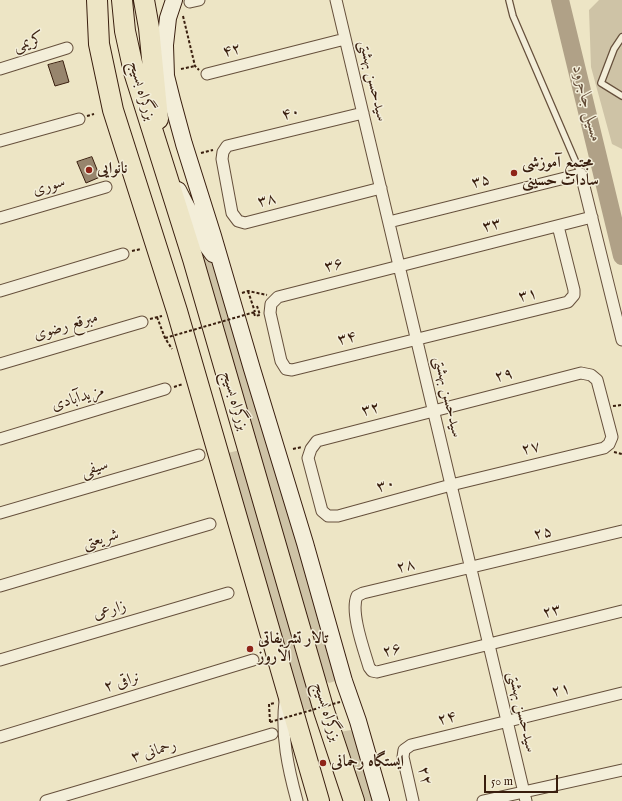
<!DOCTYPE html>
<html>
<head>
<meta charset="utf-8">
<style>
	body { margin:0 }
	#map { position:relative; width:622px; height:801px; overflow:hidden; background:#ede5c5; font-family:"IM FELL English",serif }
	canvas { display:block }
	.scale { position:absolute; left:484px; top:775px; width:74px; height:18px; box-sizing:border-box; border:2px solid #391e0e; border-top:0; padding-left:5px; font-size:12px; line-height:14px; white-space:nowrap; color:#391e0e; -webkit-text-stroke:3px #f3eed9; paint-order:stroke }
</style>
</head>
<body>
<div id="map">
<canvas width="622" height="801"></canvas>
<div class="scale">50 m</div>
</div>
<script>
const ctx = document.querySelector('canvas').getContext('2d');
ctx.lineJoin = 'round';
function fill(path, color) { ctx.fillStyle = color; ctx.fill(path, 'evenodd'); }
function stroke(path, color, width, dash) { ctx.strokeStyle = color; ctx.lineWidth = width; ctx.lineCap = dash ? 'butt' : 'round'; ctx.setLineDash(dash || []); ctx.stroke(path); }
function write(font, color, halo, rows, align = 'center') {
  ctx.font = font + ' "IM FELL English",Amiri,serif'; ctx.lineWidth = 3; ctx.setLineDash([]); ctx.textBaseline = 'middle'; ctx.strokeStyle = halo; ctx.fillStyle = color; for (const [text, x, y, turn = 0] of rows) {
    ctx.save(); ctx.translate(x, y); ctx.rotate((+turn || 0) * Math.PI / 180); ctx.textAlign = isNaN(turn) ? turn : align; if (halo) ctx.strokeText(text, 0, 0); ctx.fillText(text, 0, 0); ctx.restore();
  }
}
const green = new Path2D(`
	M599,0H622V149L612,144L591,67L589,10Z
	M188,214L220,274L339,680L329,683L322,677Z
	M240,450L316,707L299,712L224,454Z
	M351,730L359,745L377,801H361L340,732Z`);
const river = new Path2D(`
	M560,0L622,256`);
const building = new Path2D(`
	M63,61L69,82L55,86L48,65Z
	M92,157L100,177L86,183L77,162Z`);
const path = new Path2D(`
	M183,16L195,66L199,70
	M181,69L195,66
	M87,116L94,114
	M201,153L213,150
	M132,251L141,249
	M248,291L255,312
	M242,293L248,291L267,295
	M254,313L255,316L260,315L257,306
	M157,317L165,338L172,349
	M150,319L162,316
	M174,387L183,384
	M613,406L622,405
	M293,449L302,447
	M614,452L622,454
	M270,722L269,704L275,703`);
const lane = new Path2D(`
	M509,0L513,16L581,174
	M622,37L614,49L601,83L622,96`);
const street = new Path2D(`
	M336,0L526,801
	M190,2L199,0
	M0,69L67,48
	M207,74L345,39
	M363,113L227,146L223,152L222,159L232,213L238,221L245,223L381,188
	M0,141L79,119
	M0,218L106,187
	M389,222L581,174L622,340
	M558,226L574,290V295L568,302L292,370L286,369L281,361L270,313L271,304L278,297L592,217
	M0,291L123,254
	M0,364L142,322
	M581,373L591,375L597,380L612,437L609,444L604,448L451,485L338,516H328L322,511L308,458L311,449L317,441Z
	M0,439L165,389
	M0,513L199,455
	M622,531L363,593L357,596C350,612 364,650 369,667L372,671L377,672L622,611
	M0,586L210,524
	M0,660L228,593
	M285,701C281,736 288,768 297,801
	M0,737L253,660
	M46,801L272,734
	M413,801L403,757L404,750L411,745L622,693
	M483,801L622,770`);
const secondary = new Path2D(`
	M174,0L168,18L165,45L166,76L172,100L184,144L213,236L252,369L305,543L344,681L358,721L381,801
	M178,190L205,243L213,254`);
const highway = new Path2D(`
	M97,0L99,44L113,110L177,311L319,801
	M122,0L125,31L134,72L193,259L324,711L354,801
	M144,0L149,28L158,119`);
const pathBridge = new Path2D(`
	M165,338L255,312
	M270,722L340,702`);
const markers = [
	[89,170,4,"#8f2418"],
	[514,173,4,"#8f2418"],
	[250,649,4,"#8f2418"],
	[323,763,4,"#8f2418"]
];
const streetNames = [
	["کریمی",29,43,-17],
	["۴۲",232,51,-14],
	["سیدحسن بهشتی",372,81,77],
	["بزرگراه بسیج",141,91,74],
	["۴۰",291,114,-14],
	["۳۵",481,182,-14],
	["سوری",49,187,-16],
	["۳۸",267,201,-14],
	["۳۳",492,226,-14],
	["۳۶",334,266,-15],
	["۳۱",528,296,-13],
	["مبرقع رضوی",66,327,-16],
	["۳۴",347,339,-14],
	["۲۹",504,376,-14],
	["سیدحسن بهشتی",447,397,77],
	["مزیدآبادی",78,399,-17],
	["بزرگراه بسیج",234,401,74],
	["۳۲",371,410,-15],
	["۲۷",531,449,-13],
	["سیفی",95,469,-16],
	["۳۰",386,486,-16],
	["۲۵",543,534,-13],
	["شریعتی",101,540,-16],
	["۲۸",406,567,-13],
	["زارعی",110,611,-16],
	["۲۳",552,612,-14],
	["۲۶",392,651,-14],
	["نراقی ۲",122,683,-17],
	["۲۱",561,691,-13],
	["بزرگراه بسیج",326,712,73],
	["سیدحسن بهشتی",521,712,77],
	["۲۴",447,719,-14],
	["رحمانی ۳",154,752,-17],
	["۲۲",424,776,78]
];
const poiNames = [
	["مجتمع آموزشی",522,164],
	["سادات حسینی",522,182],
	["نانوایی",97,170],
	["تالار تشریفاتی",258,640],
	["الاروز",258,658],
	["ایستگاه رحمانی",331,763]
];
const waterNames = [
	["مسیل جاجرود",586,104,76]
];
fill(green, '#cec3a6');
stroke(river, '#b0a187', 18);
fill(building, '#97856d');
stroke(building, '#391e0e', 1);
stroke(lane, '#66503c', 8);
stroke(street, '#66503c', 13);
stroke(secondary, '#391e0e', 18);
stroke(highway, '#391e0e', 22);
stroke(path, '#391e0e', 2, [3, 2]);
stroke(lane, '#f3eed9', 5.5);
stroke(street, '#f3eed9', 11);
stroke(secondary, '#f3eed9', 16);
stroke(highway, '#ede5c5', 20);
stroke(pathBridge, '#391e0e', 2, [3, 2]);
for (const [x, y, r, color] of markers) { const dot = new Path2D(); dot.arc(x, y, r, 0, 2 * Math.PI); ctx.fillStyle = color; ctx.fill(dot); stroke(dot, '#f3eed9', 1.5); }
write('16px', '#391e0e', '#f3eed9', streetNames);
write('bold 16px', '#391e0e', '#f3eed9', poiNames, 'left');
write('italic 17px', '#634c38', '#f3eed9', waterNames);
</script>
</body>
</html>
